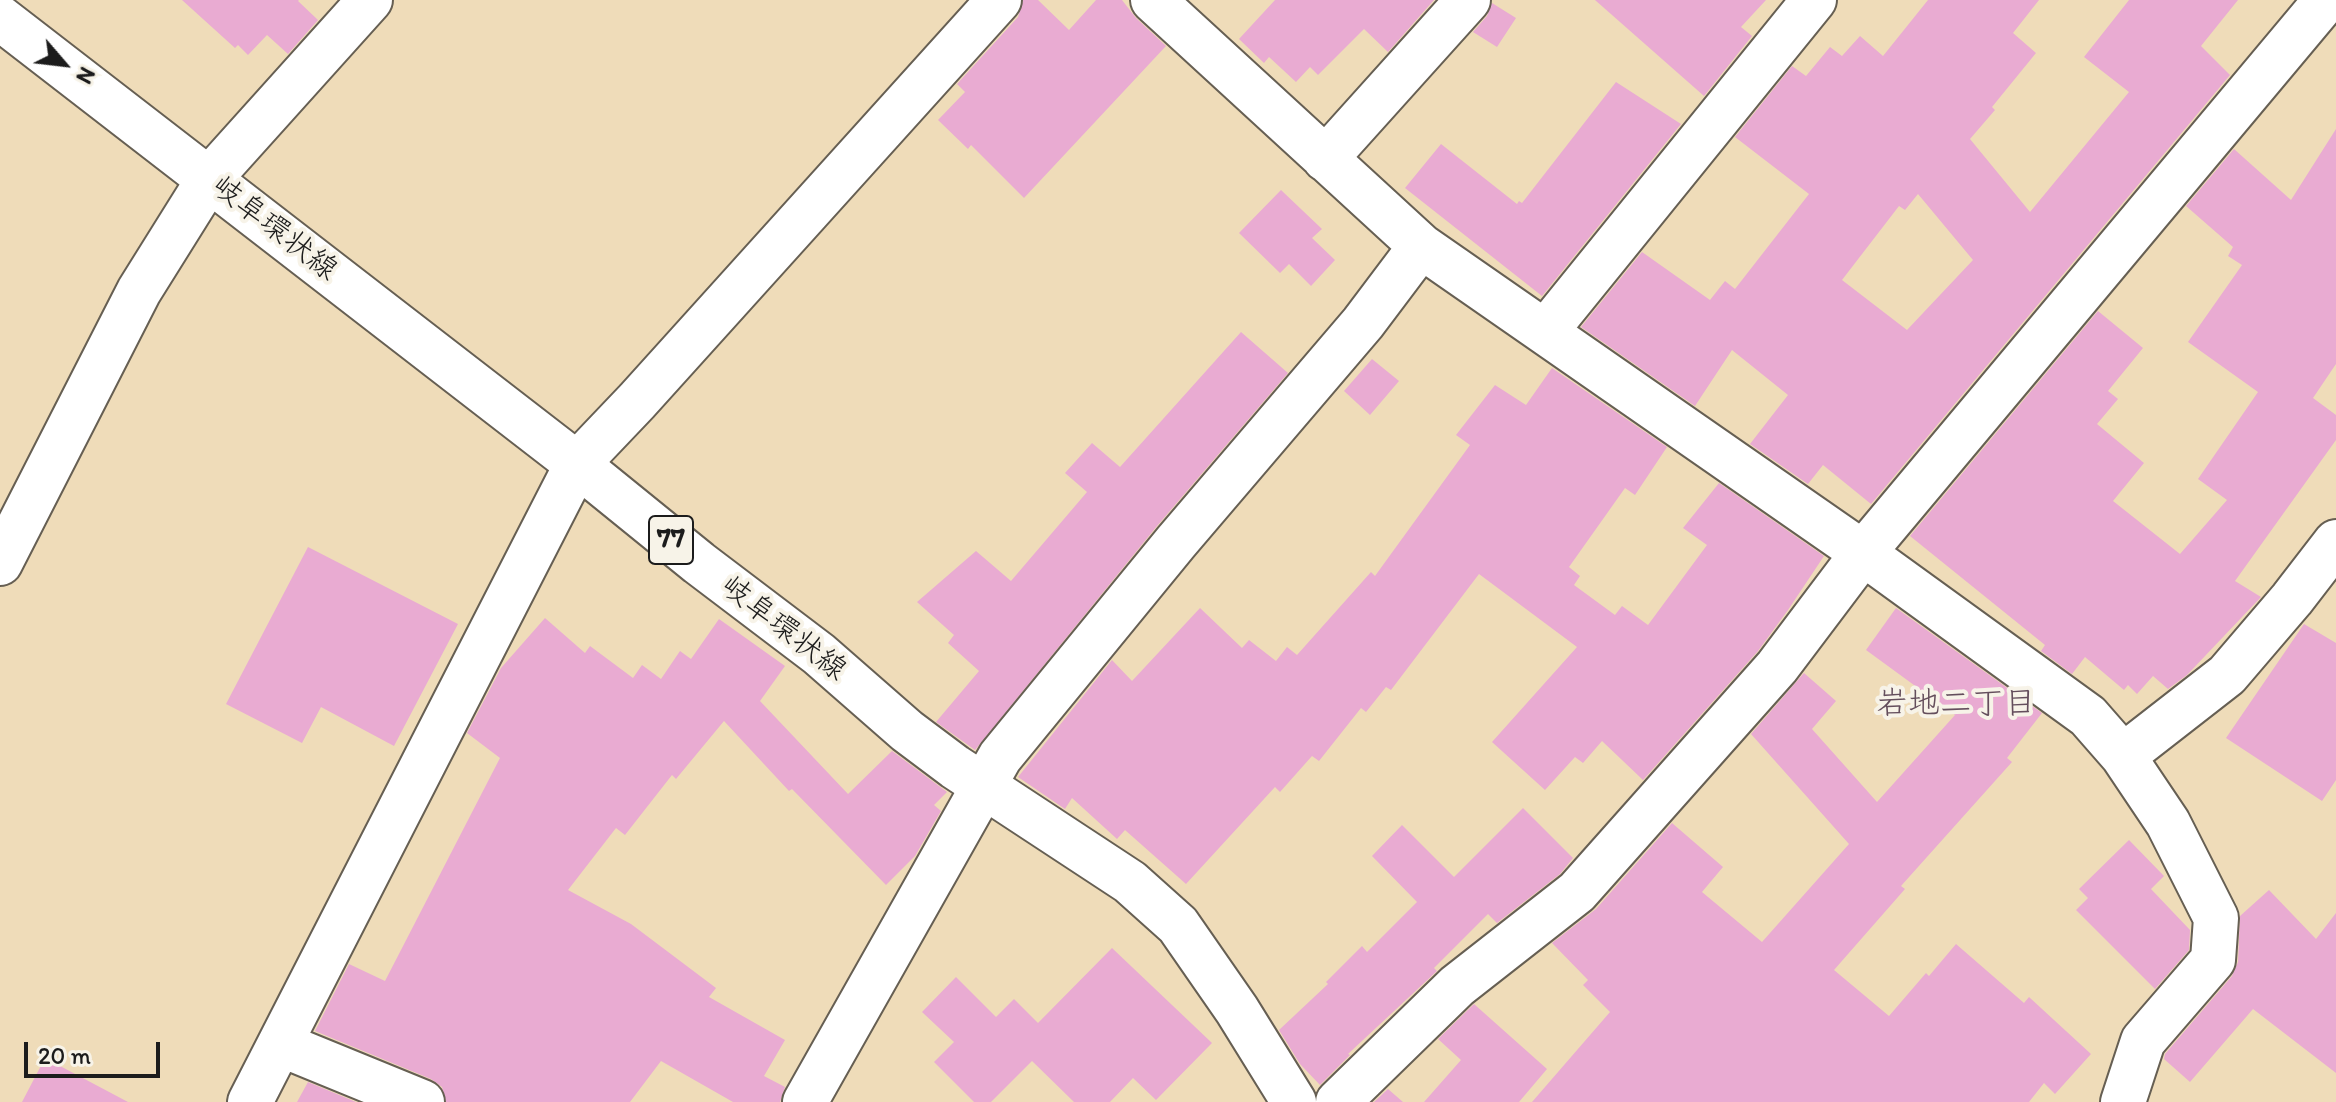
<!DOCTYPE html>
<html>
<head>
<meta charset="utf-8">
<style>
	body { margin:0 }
	#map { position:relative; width:2336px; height:1102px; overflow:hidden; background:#efdcb9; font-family:Itim,sans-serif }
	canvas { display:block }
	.north { position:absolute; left:24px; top:24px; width:80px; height:80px; -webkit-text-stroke:6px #f7f3e8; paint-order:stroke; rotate:118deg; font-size:22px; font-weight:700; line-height:32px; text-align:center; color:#1c1c1c }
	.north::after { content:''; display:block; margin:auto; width:28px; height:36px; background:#1c1c1c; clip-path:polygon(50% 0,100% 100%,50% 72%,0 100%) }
	.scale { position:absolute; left:24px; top:1042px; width:136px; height:36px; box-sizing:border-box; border:4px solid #1c1c1c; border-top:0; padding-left:10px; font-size:24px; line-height:28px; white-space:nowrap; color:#1c1c1c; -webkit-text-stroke:6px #f7f3e8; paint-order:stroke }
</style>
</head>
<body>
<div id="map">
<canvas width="2336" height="1102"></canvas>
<div class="north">N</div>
<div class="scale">20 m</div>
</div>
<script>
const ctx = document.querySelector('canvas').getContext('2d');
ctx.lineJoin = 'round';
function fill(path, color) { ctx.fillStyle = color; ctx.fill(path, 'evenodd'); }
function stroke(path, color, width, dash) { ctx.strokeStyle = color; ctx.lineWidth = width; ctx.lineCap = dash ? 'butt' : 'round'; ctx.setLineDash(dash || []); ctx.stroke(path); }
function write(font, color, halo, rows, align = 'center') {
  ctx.font = font + ' Itim,"Klee One",sans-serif'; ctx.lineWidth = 8; ctx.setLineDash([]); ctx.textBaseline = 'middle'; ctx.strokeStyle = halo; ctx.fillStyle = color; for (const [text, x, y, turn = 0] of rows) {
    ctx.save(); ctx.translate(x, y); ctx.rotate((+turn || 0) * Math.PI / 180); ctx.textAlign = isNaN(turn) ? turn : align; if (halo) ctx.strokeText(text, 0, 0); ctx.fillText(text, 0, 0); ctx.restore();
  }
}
const building = new Path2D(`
	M182,0H299L298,1L318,20L288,54L267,35L248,55L238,45L235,48Z
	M1023,0H1038L1069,30L1096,0H1122L1136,18L1166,46L1024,198L971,145L968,149L938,120L965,92L957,84L1018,17Z
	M1275,0H1434L1388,52L1364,29L1318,75L1310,67L1296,82L1269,57L1264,63L1239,39Z
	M1595,0H1766L1741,27L1752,36L1704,96Z
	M1928,0H2039L2013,33L2036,53L1992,107L1995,110L1970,139L2030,212L2129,92L2084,57L2129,0H2238L2201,46L2230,75L1871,504L1823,465L1808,484L1750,444L1788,395L1732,350L1695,406L1581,327L1642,252L1710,300L1725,281L1735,289L1809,194L1735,137L1792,66L1806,76L1830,47L1842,56L1860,36L1883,56ZM1918,194L1973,260L1907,330L1842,280L1899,206L1905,210Z
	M1492,3L1516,18L1497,47L1473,32L1487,16Z
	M1616,82L1681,124L1542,296L1405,188L1441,144L1517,204L1519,201L1522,203Z
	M2336,129V364L2313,398L2336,415V440L2235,581L2261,597L2187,675L2168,689L2153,676L2137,694L2128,685L2124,690L2085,657L2072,674L2041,651L2045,645L1910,536L2098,311L2143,348L2108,391L2118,399L2097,424L2144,463L2113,501L2180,554L2227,500L2198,479L2258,392L2188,342L2242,265L2228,256L2233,247L2186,206L2234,149L2291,200Z
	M1281,190L1322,229L1312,238L1335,260L1311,286L1289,264L1280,273L1239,233Z
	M1241,332L1288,373L1157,526L975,750L936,722L979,671L948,643L954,635L917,602L976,551L1011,581L1087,492L1065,473L1092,443L1120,467Z
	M1372,359L1399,381L1370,415L1344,391Z
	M1552,368L1667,447L1635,495L1625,488L1569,567L1580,576L1574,585L1615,615L1622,606L1648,625L1707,545L1683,528L1719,483L1824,556L1788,610L1758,651L1643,780L1602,741L1583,763L1575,757L1545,790L1492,742L1577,647L1479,574L1391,690L1386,687L1366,712L1361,708L1319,761L1312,756L1280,792L1275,787L1186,884L1125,830L1117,839L1072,798L1065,809L1018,777L1112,660L1132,681L1200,608L1242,648L1249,640L1276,661L1287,647L1297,655L1371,572L1375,576L1470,445L1456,435L1495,385L1526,405Z
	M308,547L458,624L394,746L321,707L302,743L226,704Z
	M1896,608L2042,713L2007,758L2012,762L1901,886L1905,889L1834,970L1889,1016L1926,973L1929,976L1956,944L2024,1003L2029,997L2091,1054L2055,1094L2044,1083L2029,1102H1532L1610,1012L1583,985L1588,980L1552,943L1596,909L1672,823L1723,867L1702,892L1762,942L1849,844L1751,734L1804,673L1836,701L1812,729L1877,802L1955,715L1866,650Z
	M545,618L585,653L590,646L633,678L642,665L661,679L680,651L691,659L719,619L785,666L760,701L848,794L892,751L947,792L934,805L941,811L915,856L886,885L792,789L789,791L724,721L676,779L672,775L625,835L616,828L568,890L631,924L716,988L709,997L785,1040L764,1076L785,1087L780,1102H733L661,1061L630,1102H446L442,1087L431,1079L315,1031L349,964L385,981L500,758L467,733L501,668Z
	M2304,624L2336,643V780L2322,801L2226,738Z
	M1523,808L1573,858L1560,874L1497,923L1488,914L1434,968L1437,971L1348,1054L1350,1055L1320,1085L1300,1064L1279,1030L1328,984L1326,982L1362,946L1367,952L1417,902L1372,856L1402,825L1454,877Z
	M2129,840L2164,876L2151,889L2190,930L2189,950L2155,989L2076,910L2088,898L2079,889Z
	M2269,890L2316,939L2336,913V1073L2253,1009L2190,1082L2164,1059L2165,1054L2232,976L2238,962L2240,916Z
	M1112,948L1212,1043L1156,1100L1133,1078L1110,1102H1074L1032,1061L991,1102H974L934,1062L954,1042L922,1012L956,977L996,1017L1014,999L1038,1023Z
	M1474,1004L1547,1069L1519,1102H1424L1461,1060L1438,1039Z
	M45,1058L128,1102H22Z
	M308,1082L356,1102H297Z
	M1388,1089L1403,1102H1374Z`);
const street = new Path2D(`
	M1153,0L1421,246L1863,553L2088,716L2123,756L2168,823L2216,918L2213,960L2143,1041L2123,1102
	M1325,159L1468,0
	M1545,332L1814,0
	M0,563L139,291L209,179L370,0
	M2123,756L2227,675L2292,599L2336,542
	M280,1044L422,1102
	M250,1102L577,464L637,401L999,0
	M805,1102L1000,757L1176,542L1363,323L1421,246
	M1338,1102L1457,986L1577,892L1777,667L1863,553L2326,0`);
const primary = new Path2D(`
	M0,18L577,464L699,563L819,654L907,731L955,767L1130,882L1178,925L1237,1010L1294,1102`);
const shields = [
	[671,540,44]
];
const shieldNames = [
	["77",671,540]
];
const streetNames = [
	["岐阜環状線",274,229,38],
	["岐阜環状線",783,629,38]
];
const neighbourhoodNames = [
	["岩地二丁目",1956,705]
];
fill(building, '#e9abd2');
stroke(street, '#665f53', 48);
stroke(primary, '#665f53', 48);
stroke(street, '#fff', 44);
stroke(primary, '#fff', 44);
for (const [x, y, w] of shields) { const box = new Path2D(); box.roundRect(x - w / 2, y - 24, w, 48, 6); ctx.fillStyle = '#f7f3e8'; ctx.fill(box); stroke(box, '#1c1c1c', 2); }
write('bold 28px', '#1c1c1c', null, shieldNames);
write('30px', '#1c1c1c', '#f7f3e8', streetNames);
write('32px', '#644e5c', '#f7f3e8', neighbourhoodNames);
</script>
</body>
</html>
